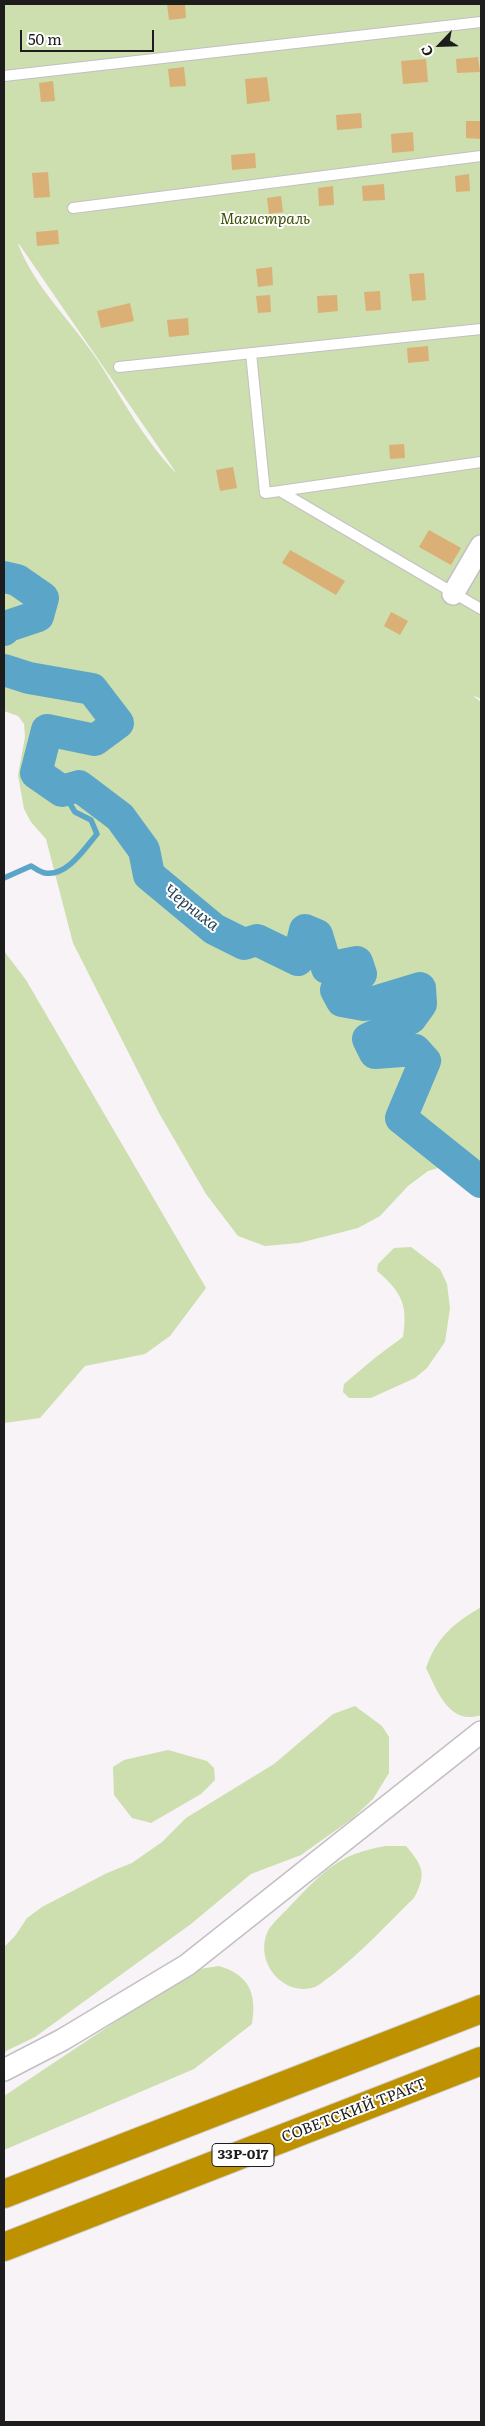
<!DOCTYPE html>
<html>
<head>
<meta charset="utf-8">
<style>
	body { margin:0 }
	#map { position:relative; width:485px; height:2426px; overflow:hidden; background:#f7f3f7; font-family:Literata,serif }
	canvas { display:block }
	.frame { position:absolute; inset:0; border:5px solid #1e1d1e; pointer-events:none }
	.north { position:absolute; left:415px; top:20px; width:50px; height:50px; -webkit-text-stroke:4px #fff; paint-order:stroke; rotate:246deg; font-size:14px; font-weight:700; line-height:20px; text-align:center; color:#1e1d1e }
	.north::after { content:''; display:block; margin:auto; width:18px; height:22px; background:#1e1d1e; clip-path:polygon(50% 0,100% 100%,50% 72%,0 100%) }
	.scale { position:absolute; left:20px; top:30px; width:134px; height:22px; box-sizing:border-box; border:2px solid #1e1d1e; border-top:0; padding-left:6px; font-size:15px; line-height:18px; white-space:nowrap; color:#1e1d1e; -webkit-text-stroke:4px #fff; paint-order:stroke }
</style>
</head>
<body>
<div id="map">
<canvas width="485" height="2426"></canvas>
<div class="frame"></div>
<div class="north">С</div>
<div class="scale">50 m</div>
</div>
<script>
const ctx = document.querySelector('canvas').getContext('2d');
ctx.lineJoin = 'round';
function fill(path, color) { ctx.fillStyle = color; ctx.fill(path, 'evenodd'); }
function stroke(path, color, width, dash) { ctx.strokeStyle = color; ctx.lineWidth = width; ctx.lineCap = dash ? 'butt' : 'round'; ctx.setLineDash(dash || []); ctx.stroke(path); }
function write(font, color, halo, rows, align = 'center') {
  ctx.font = font + ' Literata,serif'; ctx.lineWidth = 4; ctx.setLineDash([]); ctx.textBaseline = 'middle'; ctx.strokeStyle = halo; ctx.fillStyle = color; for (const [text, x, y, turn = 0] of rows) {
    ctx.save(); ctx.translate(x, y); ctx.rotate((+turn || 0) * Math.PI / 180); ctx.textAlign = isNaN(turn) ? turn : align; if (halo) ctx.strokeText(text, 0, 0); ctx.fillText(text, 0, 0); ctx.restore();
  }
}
const green = new Path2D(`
	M4,4H481V699L472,695L481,702V1170L472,1165L454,1163L428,1171L408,1186L380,1216L358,1228L331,1235L299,1243L265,1246L238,1236L206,1194L159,1113L73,943L46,839L31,822L24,809L18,775L25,737L24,724L18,716L4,711ZM18,244H19L177,474C144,440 123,400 98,361C72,321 36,290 18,244Z
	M4,951L26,980L206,1288L170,1336L145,1354L85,1366L40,1418L4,1423Z
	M411,1247L440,1269L447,1284L450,1308L445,1342L427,1368L415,1378L371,1398H349L343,1392L344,1384L376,1357L403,1337C408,1305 402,1292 377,1271L378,1264L394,1248Z
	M481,1607V1715C449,1726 437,1690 426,1668C437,1637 453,1624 481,1607Z
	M355,1706L382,1726L389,1737V1773L373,1799L353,1818L301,1855L251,1874L191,1924L35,2037L4,2052V1947L15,1936L27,1918L42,1907L107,1873L132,1863L162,1842L186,1818L274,1764L333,1714Z
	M168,1750L207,1761L214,1768L215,1780L201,1794L151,1823L132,1818L114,1795L113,1767L124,1760Z
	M386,1846H406C423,1866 427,1874 414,1898C387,1924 361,1953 331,1976C326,1979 320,1985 315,1987C282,1998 252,1959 269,1929C275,1920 285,1912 292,1904C324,1871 338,1854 386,1846Z
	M219,1966C249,1975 257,1993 252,2024L194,2069L4,2150V2096L193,1970Z`);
const stream = new Path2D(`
	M4,878L31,866C35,868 40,872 45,873C67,877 85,848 97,834L91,820L75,812L62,791`);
const river = new Path2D(`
	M4,577L17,580L43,598L38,616L8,626L4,630
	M4,670L29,678L92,689L118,723L95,740L47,730L36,773L62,791L79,786L120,817L144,850L149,875L214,929L244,944L257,940L298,960L305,930L317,935L327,968L357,962L361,974L336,990L342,1001L364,1005L420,988L421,1004L411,1018L368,1039L375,1053L415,1050L425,1061L401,1118L481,1182`);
const building = new Path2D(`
	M167,4H185L186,18L169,20Z
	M478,57L480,72L457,73L456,59Z
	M426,59L428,82L403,84L401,61Z
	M184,67L186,86L170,87L168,69Z
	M267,77L270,101L247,104L245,79Z
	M53,81L55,101L41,102L39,83Z
	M361,113L362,128L337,130L336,115Z
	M466,121H481V139L466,138Z
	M413,132L414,151L392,153L391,134Z
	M255,153L256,168L232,170L231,155Z
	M48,172L50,197L34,198L32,173Z
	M469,174L470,191L456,192L455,176Z
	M384,184L385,200L363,201L362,186Z
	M333,186L334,205L319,206L318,188Z
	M281,196L283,212L269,214L267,198Z
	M58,230L59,244L37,246L36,232Z
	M272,267L273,285L258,287L256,269Z
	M424,273L426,300L412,301L409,274Z
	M380,291L381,310L366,311L364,292Z
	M270,295L271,312L258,313L256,296Z
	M337,295L338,311L318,313L317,296Z
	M130,303L134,321L101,328L97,311Z
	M188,318L189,335L169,337L167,320Z
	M428,346L429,361L408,363L407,348Z
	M404,444L405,458L390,459L389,445Z
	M233,467L237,488L220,491L216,470Z
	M429,530L461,548L451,565L419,547Z
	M290,550L345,581L336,595L282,563Z
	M391,612L408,621L400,635L384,626Z`);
const lane = new Path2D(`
	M4,76L481,22
	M73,208L481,156
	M251,353L265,493L280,491
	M119,367L481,329
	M481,462L280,491L481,609`);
const street = new Path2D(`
	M453,594L481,546
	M4,2070L62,2040L187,1965L481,1732`);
const highway = new Path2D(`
	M4,2194L481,2009
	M4,2247L481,2061`);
const shields = [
	[243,2155,62]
];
const shieldNames = [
	["33Р-017",243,2155]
];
const parkNames = [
	["Магистраль",265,220]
];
const streetNames = [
	["СОВЕТСКИЙ ТРАКТ",354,2111,-21]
];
const waterNames = [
	["Черниха",191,908,38]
];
fill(green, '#cddeaf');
stroke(stream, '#5ba5c8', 5.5);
stroke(river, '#5ba5c8', 32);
fill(building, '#dbb076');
stroke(lane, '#c3bfc3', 12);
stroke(street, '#c3bfc3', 24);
stroke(highway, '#d2d2d2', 30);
stroke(lane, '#fff', 10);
stroke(street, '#fff', 21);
stroke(highway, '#be9100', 28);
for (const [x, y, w] of shields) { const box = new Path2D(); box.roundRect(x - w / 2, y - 11.5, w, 23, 4); ctx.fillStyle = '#fff'; ctx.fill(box); stroke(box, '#1e1d1e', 1); }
write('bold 14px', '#1e1d1e', null, shieldNames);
write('italic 15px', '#3d5005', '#fff', parkNames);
write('15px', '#1e1d1e', '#fff', streetNames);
write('italic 16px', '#1d3f4f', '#fff', waterNames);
</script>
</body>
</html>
